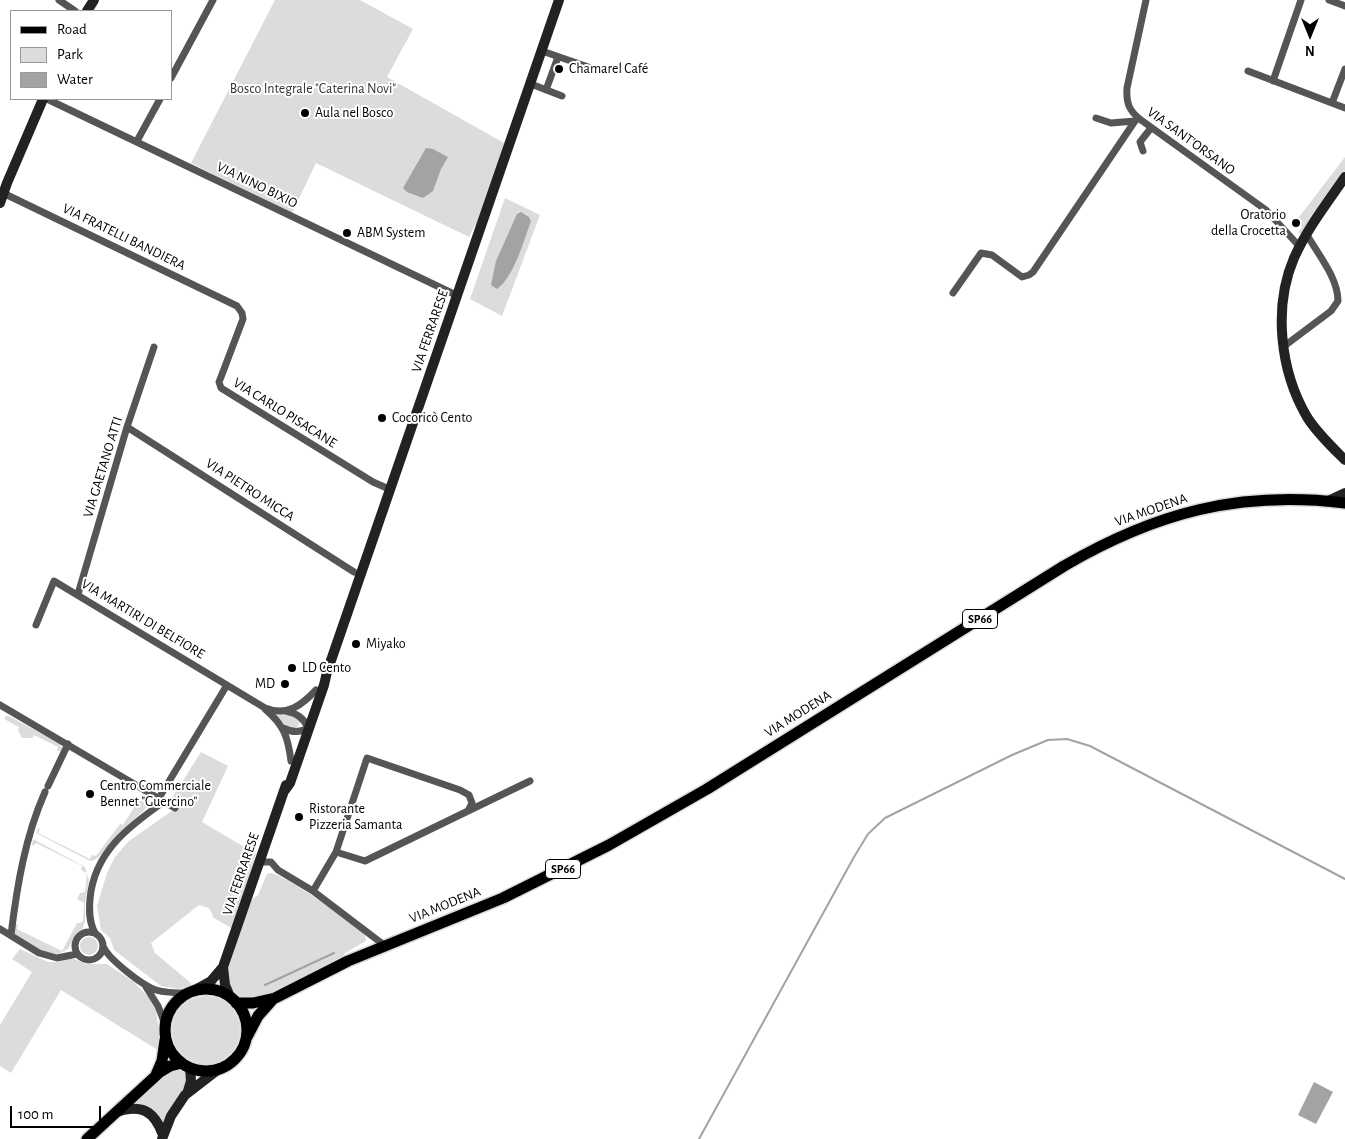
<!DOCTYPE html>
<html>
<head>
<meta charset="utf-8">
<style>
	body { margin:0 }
	#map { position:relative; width:1345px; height:1139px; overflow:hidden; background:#fff; font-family:"Alegreya Sans",sans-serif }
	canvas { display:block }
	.legend { position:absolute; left:10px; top:10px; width:162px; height:90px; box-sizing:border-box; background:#fff; border:1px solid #999; margin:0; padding:6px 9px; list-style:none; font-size:15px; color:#000 }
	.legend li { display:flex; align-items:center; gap:10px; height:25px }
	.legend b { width:25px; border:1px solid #999 }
	.north { position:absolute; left:1285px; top:10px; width:50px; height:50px; -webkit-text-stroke:4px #fff; paint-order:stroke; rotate:180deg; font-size:14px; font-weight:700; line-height:20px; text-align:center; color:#000 }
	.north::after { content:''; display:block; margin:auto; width:18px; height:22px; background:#000; clip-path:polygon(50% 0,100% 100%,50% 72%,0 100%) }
	.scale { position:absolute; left:10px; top:1106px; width:91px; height:22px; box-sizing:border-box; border:2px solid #000; border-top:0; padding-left:6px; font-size:15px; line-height:18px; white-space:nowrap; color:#000; -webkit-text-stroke:4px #fff; paint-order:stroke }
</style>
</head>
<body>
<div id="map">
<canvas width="1345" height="1139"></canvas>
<ul class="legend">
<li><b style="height:6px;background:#000"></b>Road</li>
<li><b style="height:14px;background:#dcdcdc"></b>Park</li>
<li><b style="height:14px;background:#a3a3a3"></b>Water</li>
</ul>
<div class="north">N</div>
<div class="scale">100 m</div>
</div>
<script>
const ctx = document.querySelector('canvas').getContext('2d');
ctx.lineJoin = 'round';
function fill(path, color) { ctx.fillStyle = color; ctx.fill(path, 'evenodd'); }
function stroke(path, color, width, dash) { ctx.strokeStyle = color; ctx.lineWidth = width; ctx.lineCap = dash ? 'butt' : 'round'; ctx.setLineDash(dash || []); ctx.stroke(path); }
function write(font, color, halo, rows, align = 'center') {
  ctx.font = font + ' "Alegreya Sans",sans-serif'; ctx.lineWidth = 4; ctx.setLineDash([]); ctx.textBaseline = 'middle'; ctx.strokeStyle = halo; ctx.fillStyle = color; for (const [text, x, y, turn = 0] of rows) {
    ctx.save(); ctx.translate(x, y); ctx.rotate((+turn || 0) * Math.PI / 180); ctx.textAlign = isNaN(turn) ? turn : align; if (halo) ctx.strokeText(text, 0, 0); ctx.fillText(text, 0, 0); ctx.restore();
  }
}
const green = new Path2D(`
	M275,0H360L413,29L387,77L504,143L479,222L474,227L469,237L316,163L292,213L191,163Z
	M1345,157V171L1311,223L1304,237L1298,232L1302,227L1296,221Z
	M505,198L540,215L502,316L470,299Z
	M275,714H294L300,718C300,740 280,722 275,714Z
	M6,716H9L60,744L62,748L60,751H57L58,747L34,735L33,738H22L18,730L19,727L4,719Z
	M201,752L228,766L202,822L256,854L233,929L214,918L209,908L199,905L151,943L155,953L192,984L179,989L161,986L114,950L110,938L101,930L97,906L107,873L115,857L129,841L176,808L170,801Z
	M143,793L150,800L148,806C134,821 117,832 105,849C100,855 98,860 90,861L36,833L38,828L40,829L38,833L90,859L92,855L96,856L120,824L123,825Z
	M33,839L85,867L89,880L85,903V921L82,930L74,938L68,949L58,954L42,951L13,934L15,925L18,924L17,929L62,951L77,923H80L83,921L84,903L77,899L80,893L85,892L87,873L81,870L82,866L36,843L33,846L32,845Z
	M271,873C284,875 350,920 361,931C365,934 366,937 366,941L345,953L340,960C319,970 268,999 248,999C231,1000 227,981 228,968L251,900L258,895L267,874Z
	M80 946a9 9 0 1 1 18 0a9 9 0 1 1-18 0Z
	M20,949L48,962H59L71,958L86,964H107L134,982L149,998L156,1009L161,1052L61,990L11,1073L0,1066V1025L32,972L12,959Z
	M172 1030a34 34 0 1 1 68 0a34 34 0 1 1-68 0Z
	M181,1069L187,1076L184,1088L162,1123L132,1105L167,1071Z`);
const water = new Path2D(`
	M426,148L433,149L448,157L441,169L433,191L423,198L407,192L403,188Z
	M521,212L529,217L531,221C524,240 514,277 497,289L491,285L496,261L517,214Z
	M1314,1082L1333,1092L1316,1124L1298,1115Z`);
const stream = new Path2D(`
	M265,985L334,953
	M699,1139L854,857L868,834L885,818L1012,755L1048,740L1067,739L1090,746L1345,879`);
const street = new Path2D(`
	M59,0L75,11
	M1146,0L1127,88C1126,103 1129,111 1141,120L1266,210L1300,247
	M1329,0L1345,6
	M542,51L594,69
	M1248,71L1345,108
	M171,78L213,0
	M1273,81L1301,0
	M531,84L562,96
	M546,90L558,57
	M47,99L456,295
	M1332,103L1345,69
	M1096,118L1111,123L1135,121
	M137,141L160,99
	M1143,151L1140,142L1151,128
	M3,193L237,306L242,313L243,319L221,377L219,382L221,388L373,482L389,489
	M953,293L981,253L992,255L1022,277L1029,275L1033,272L1137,118
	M1283,347L1331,311L1338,301C1338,278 1318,254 1307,235
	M127,427L354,572
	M78,594L127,427L154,347
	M36,625L54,581L265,708C287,717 302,705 316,690
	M0,705L175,808
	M265,709C284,725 288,737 291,761
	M283,728C291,732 300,733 308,728C304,718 296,713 286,711
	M48,786L68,744
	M159,798L227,685
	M468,811L530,781
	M261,862H271L278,870L313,891L384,945
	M313,891L336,852L367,758L460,790L469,795L472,803L468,811L365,861L336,852
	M0,929L39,953L57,958L77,954
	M75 946a14 14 0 1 1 28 0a14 14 0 1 1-28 0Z
	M95,933C89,922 89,911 90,899C94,852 129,826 165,801
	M11,935C17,886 25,837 45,792
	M104,948C110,960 143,986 156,990C166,993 177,993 188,993
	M146,987L158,1006L165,1024`);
const secondary = new Path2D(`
	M87,11L94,0
	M1345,177C1327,203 1307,229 1294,258C1273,307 1280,371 1307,417C1317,433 1331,446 1345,460
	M0,203L7,183L43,99
	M1328,501L1345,493
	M285,790L290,783L324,685L327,672L559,0
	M223,967L225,985L230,997
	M193,991L211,981L223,967L286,785
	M188,1091L191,1081L190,1068
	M116,1112C141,1104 154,1110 163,1135
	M162,1139L171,1116L185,1095L220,1068`);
const primary = new Path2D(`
	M165 1030a41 41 0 1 1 82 0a41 41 0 1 1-82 0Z
	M236,1003H253L275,998L348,961L503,898L609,845L707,789L1064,566C1155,513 1239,490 1345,503
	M247,1037L258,1016L273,999
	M156,1075L162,1061L165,1040
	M87,1139L160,1072L170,1066L182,1063`);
const markers = [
	[559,69,5,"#000"],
	[305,113,5,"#000"],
	[1296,223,5,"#000"],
	[347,233,5,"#000"],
	[382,418,5,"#000"],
	[356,644,5,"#000"],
	[292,668,5,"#000"],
	[285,684,5,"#000"],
	[90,794,5,"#000"],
	[299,817,5,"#000"]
];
const shields = [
	[980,619,35],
	[563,869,35]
];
const shieldNames = [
	["SP66",980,619],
	["SP66",563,869]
];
const poiNames = [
	["Chamarel Café",569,69],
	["Aula nel Bosco",315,113],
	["Oratorio",1286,215,"right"],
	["della Crocetta",1286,231,"right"],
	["ABM System",357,233],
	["Cocoricò Cento",392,418],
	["Miyako",366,644],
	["LD Cento",302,668],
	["MD",275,684,"right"],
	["Centro Commerciale",100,786],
	["Bennet \"Guercino\"",100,802],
	["Ristorante",309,809],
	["Pizzeria Samanta",309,825]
];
const parkNames = [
	["Bosco Integrale \"Caterina Novi\"",313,89]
];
const streetNames = [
	["VIA SANT'ORSANO",1191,141,36],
	["VIA NINO BIXIO",257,185,26],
	["VIA FRATELLI BANDIERA",124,237,26],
	["VIA FERRARESE",430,331,-71],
	["VIA CARLO PISACANE",285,413,32],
	["VIA GAETANO ATTI",103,467,-73],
	["VIA PIETRO MICCA",250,490,33],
	["VIA MODENA",1151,510,-19],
	["VIA MARTIRI DI BELFIORE",143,619,31],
	["VIA MODENA",798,714,-32],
	["VIA FERRARESE",241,874,-71],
	["VIA MODENA",445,905,-22]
];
fill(green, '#dcdcdc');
fill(water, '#a3a3a3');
stroke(stream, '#a3a3a3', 2);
stroke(primary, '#dbdbdb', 14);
stroke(street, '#555', 7);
stroke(secondary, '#222', 10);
stroke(primary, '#000', 11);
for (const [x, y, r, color] of markers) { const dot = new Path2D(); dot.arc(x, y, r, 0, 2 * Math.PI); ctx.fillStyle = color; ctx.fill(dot); stroke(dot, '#fff', 2); }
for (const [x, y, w] of shields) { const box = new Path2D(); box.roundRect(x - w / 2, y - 9.5, w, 19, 4); ctx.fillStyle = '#fff'; ctx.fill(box); stroke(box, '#000', 1); }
write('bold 12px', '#000', null, shieldNames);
write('14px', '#000', '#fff', poiNames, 'left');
write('14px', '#333', '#fff', parkNames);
write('14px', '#000', '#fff', streetNames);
</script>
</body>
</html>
